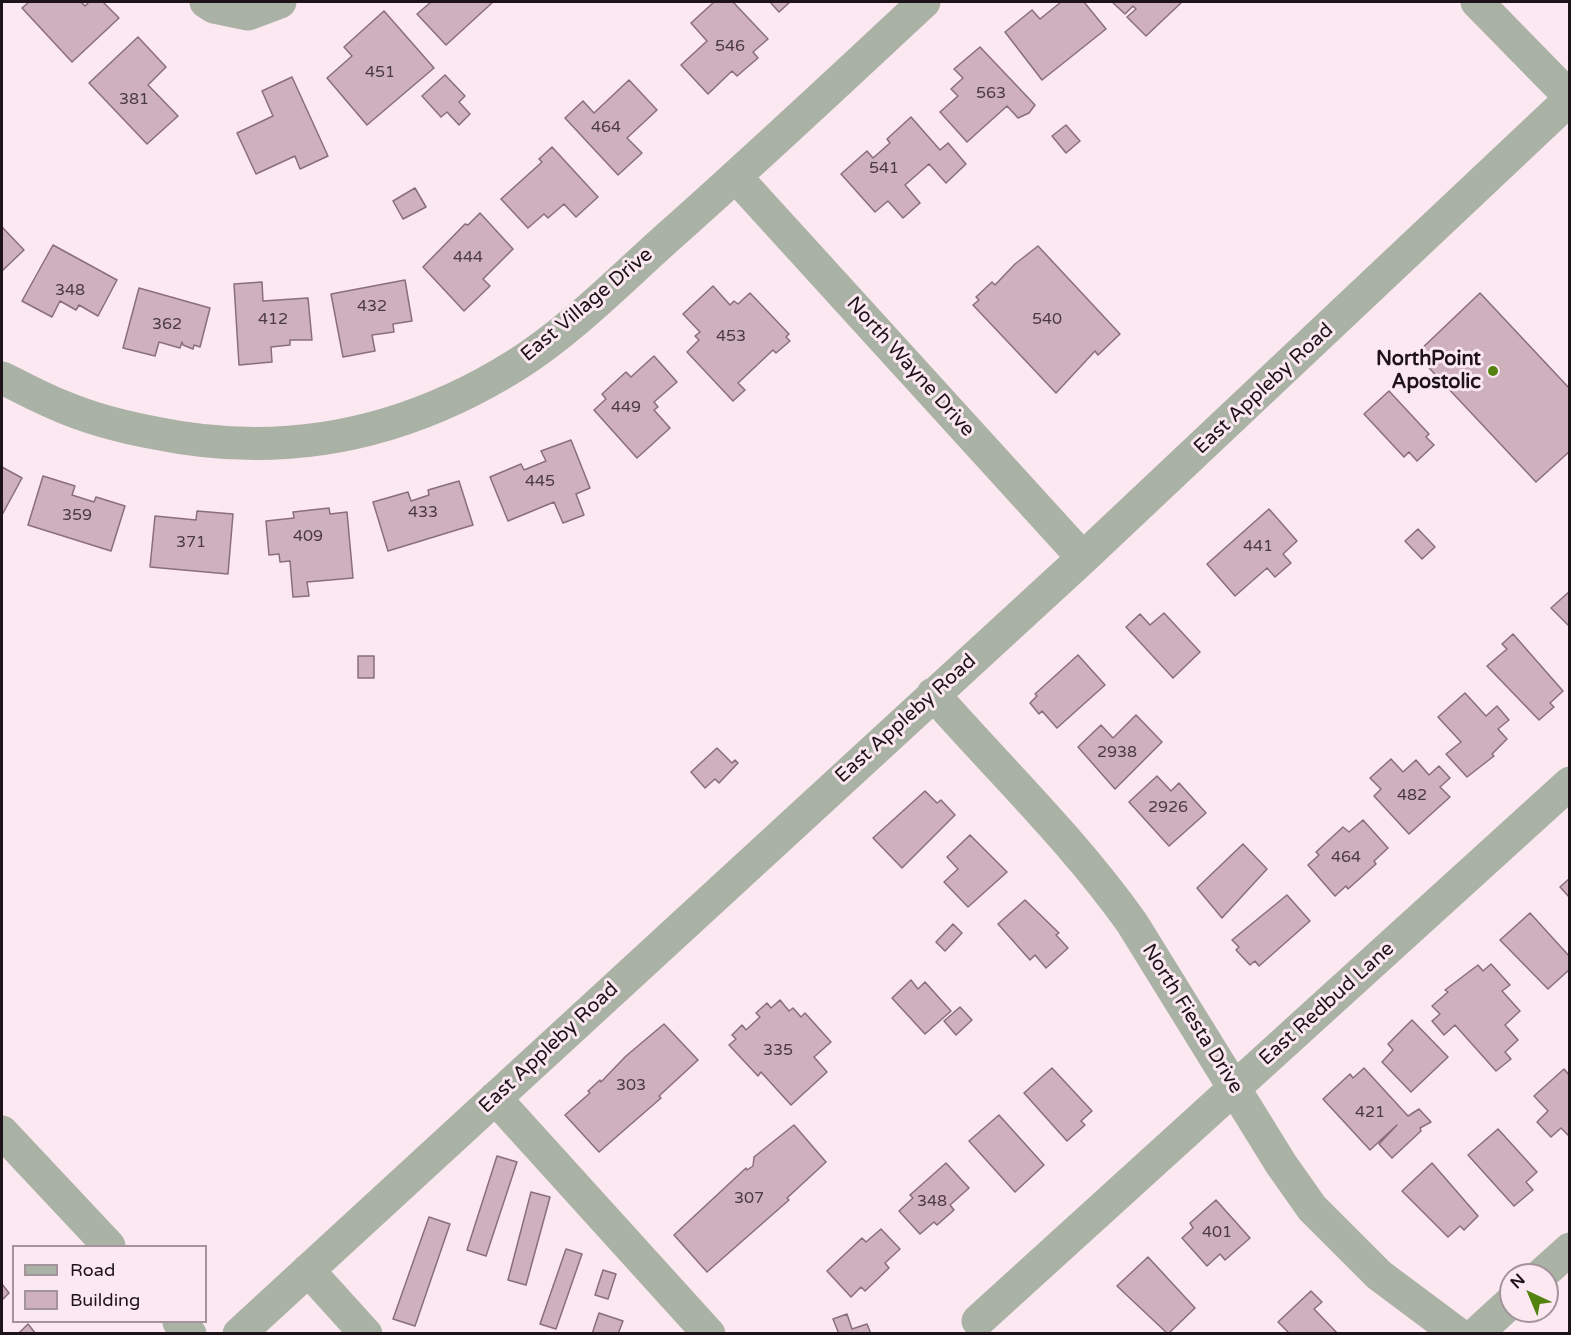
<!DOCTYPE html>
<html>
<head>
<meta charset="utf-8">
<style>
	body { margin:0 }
	#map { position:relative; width:1571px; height:1335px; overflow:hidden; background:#fbe8f0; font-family:"Varela Round",sans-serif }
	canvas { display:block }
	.frame { position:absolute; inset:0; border:3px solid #1e1318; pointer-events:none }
	.legend { position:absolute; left:12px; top:1245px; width:195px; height:78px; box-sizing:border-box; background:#fbe8f0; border:2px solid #a3939a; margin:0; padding:8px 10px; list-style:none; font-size:18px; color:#1e1318 }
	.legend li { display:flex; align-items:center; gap:12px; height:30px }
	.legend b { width:30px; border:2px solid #a3939a }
	.north { position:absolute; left:1499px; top:1263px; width:60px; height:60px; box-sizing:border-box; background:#fbe8f0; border:2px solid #a3939a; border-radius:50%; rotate:316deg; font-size:16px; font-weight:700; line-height:24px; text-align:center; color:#1e1318 }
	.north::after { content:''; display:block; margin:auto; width:21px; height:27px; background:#548211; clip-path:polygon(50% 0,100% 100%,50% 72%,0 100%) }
</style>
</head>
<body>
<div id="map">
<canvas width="1571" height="1335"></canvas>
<div class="frame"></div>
<ul class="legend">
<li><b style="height:8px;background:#aab1a5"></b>Road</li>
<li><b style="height:16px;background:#cfb0bd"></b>Building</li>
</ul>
<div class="north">N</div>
</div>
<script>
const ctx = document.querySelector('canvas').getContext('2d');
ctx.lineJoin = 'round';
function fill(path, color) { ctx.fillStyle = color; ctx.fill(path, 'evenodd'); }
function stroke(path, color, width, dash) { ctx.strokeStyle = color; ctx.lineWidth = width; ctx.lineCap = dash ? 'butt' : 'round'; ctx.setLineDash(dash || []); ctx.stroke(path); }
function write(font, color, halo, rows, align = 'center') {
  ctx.font = font + ' "Varela Round",sans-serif'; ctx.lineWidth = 6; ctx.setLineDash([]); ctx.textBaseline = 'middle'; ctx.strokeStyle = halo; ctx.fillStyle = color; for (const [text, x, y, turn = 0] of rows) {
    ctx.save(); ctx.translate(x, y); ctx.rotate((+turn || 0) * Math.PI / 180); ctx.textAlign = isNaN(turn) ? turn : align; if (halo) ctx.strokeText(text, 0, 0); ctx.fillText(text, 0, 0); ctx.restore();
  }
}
const building = new Path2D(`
	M29,2H81L85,6L89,2H103L119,18L72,62L22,8Z
	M431,2H493L446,45L417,14Z
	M714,2H733L768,39L753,52L758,58L737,76L732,71L708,94L681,65L707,41L691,23Z
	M770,2H790L779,12Z
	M1061,2H1084L1106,29L1042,80L1005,32L1032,10L1040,19Z
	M1112,2H1182L1146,36L1127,17L1136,9L1133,6L1125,14Z
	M384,11L434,68L367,125L327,78L352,56L344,47Z
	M138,37L166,67L148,85L178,116L147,144L89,83Z
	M980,47L1035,105L1029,113L1018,118L1007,106L967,142L940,112L958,96L951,89L963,78L954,69Z
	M445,75L465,96L459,102L470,114L459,125L447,112L441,117L422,96Z
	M292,77L328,156L300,169L295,156L256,174L237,133L273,116L262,91Z
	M629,80L657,110L627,138L642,153L618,175L565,118L583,101L594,113Z
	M911,117L940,150L948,143L966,164L946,183L929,164L905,185L920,203L903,218L888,201L875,212L841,174L867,151L873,158L890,143L887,139Z
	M1066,125L1080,141L1066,153L1052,136Z
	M552,147L598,197L576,217L564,204L548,218L544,214L528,228L501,199L542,162L539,159Z
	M415,188L426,207L403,219L393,201Z
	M480,213L513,249L483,279L490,286L464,311L423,267L465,224L468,225Z
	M2,227L24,250L2,271Z
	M53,245L117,280L98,316L79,305L76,310L60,301L52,317L22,301Z
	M1038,246L1120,334L1098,355L1095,351L1056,393L973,305L979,300L976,297L992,282L995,285L1015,264Z
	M405,280L412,321L393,324L394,332L372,335L375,351L343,357L331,294Z
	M262,282L263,301L308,298L312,340H290V345L271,347L272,362L239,365L234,284Z
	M713,286L730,305L734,301L738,304L750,293L789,334L786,337L790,341L776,353L773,350L738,383L745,390L733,401L687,352L699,340L695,336L700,332L683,314Z
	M139,288L210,308L200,347L194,345L193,349L183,345L182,342L180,348L159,342L155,356L123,348Z
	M1480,293L1570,389V451L1536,482L1416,354Z
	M654,356L677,382L654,402L658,407L654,410L670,428L637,458L594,410L606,399L602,394L626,372L631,377Z
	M1389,391L1429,434L1426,437L1434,445L1417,461L1409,452L1404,457L1364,414Z
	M571,440L590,488L576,494L584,515L563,523L554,502L508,521L490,477L521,464L524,470L546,461L541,451Z
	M2,467L22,478L2,515Z
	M43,476L75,486L72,495L94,502L96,497L125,506L111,551L28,525Z
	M459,481L473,525L388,551L373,502L408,492L411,501L429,495L428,490Z
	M329,508L330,514L347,512L353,578L307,582L309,596L293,597L290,561L280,562L279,554L269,555L266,521L294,518L293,512Z
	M1269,509L1297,541L1283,554L1291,563L1275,577L1267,568L1235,596L1207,564Z
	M197,511L233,514L228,574L150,567L155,516L196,520Z
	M1418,529L1435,547L1422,559L1405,541Z
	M1570,591V627L1551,608Z
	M1164,613L1200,652L1173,678L1126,627L1140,614L1150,625Z
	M1513,634L1563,691L1550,703L1554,707L1539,720L1487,666L1507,649L1502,644Z
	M1078,655L1105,685L1057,728L1042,711L1039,714L1030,703L1037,696L1035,694Z
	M358,656H374V678H358Z
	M1465,693L1486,716L1497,706L1509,720L1498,729L1507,739L1492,754L1494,756L1467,777L1446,754L1461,742L1438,717Z
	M1136,715L1162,742L1115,789L1078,747L1101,725L1113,738Z
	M717,748L732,763L735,760L738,763L719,783L715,779L705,788L691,772Z
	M1391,759L1403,772L1416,760L1429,775L1439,766L1450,778L1440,787L1450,797L1409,834L1374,796L1381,789L1370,778Z
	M1157,776L1171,791L1179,783L1206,813L1169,846L1129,802Z
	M925,791L937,803L941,800L955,815L902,868L873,838Z
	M1363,820L1388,848L1374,861L1376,864L1348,889L1346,886L1335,896L1308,865L1319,855L1316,852L1343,827L1349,832Z
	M970,835L1007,872L968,907L944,882L958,869L947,857Z
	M1243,844L1267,869L1222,918L1197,888Z
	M1570,878V898L1560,887Z
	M1287,895L1310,921L1259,966L1255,961L1250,965L1236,950L1239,947L1232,940Z
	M1025,900L1059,933L1056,935L1068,948L1046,968L1035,955L1030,960L998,924Z
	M1530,913L1570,957V969L1548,989L1500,940Z
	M953,924L962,933L945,951L936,942Z
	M1491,964L1510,985L1502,991L1520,1011L1505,1025L1518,1040L1505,1052L1511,1059L1496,1071L1455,1025L1444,1035L1432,1021L1440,1014L1432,1006L1448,992L1445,990L1478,965L1483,971Z
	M911,980L918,989L925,982L951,1011L925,1034L892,998Z
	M780,1000L789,1011L793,1008L801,1017L805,1013L831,1042L814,1057L827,1072L791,1105L761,1072L758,1076L729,1045L736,1039L732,1035L742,1025L746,1030L760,1017L756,1013L767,1003L771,1008Z
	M960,1007L972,1020L956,1035L944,1021Z
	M1412,1020L1448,1057L1411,1092L1382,1062L1393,1050L1388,1044Z
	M664,1024L698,1060L659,1096L661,1098L599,1152L565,1115L590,1093L588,1091L600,1080L601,1082L626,1056Z
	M1052,1068L1092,1111L1081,1121L1085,1125L1067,1141L1024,1093Z
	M1364,1068L1408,1116L1419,1109L1431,1122L1420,1128L1421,1131L1392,1158L1379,1144L1397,1125L1370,1150L1323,1099L1350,1074L1353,1078Z
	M1564,1069L1570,1076V1137L1561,1128L1551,1137L1537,1122L1548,1111L1534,1096Z
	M999,1115L1044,1165L1015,1192L969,1141Z
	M794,1125L826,1162L787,1198L789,1200L707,1272L674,1235L746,1168L747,1170L753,1166L754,1157Z
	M1498,1129L1537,1172L1526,1182L1533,1190L1514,1206L1468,1155Z
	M497,1156L517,1162L486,1256L467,1250Z
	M946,1163L969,1188L950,1205L954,1210L937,1225L934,1222L920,1234L899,1211L913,1198L910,1195Z
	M1432,1163L1478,1216L1464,1230L1460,1226L1448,1237L1402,1191Z
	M531,1192L550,1197L526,1285L508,1280Z
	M1216,1200L1250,1238L1225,1260L1220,1254L1207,1266L1182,1238L1193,1228L1190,1223Z
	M429,1217L450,1224L415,1326L393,1319Z
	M881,1229L900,1249L885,1263L889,1268L865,1291L861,1287L851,1297L827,1271L862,1238L866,1242Z
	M566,1249L582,1254L556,1329L540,1324Z
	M1148,1257L1195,1308L1168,1334L1117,1286Z
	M603,1270L616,1274L608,1299L595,1295Z
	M2,1284L9,1293L2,1300Z
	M1311,1291L1322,1302L1314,1309L1338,1334H1285L1288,1332L1278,1322Z
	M599,1313L623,1321L618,1334H592Z
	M847,1314L852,1329L867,1324L871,1334H839L833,1319Z
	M28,1324L36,1334H18Z`);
const minor = new Path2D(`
	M206,2L214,7L248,14L280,2
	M1477,2L1570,97
	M736,177L1083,558
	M2,378C21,387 41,398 61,406C91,419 123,427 155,433C285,460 404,435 516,365C571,330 618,282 667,238C754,161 839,81 924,2
	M933,694C1000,770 1073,840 1132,923L1281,1164L1312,1208L1379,1275L1458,1334
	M495,1098L709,1334
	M2,1132L109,1246
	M308,1270L366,1334
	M1541,1275L1570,1249
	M978,1321L1570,783
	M179,1322L190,1334
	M239,1334L1083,558L1570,99
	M1476,1334L1511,1302`);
const markers = [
	[1493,371,6,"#548211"]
];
const numberNames = [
	["546",730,47],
	["451",380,73],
	["563",991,94],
	["381",134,100],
	["464",606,128],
	["541",884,169],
	["444",468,258],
	["348",70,291],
	["432",372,307],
	["412",273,320],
	["540",1047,320],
	["362",167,325],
	["453",731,337],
	["449",626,408],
	["445",540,482],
	["433",423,513],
	["359",77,516],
	["409",308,537],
	["371",191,543],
	["441",1258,547],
	["2938",1117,753],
	["482",1412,796],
	["2926",1168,808],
	["464",1346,858],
	["335",778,1051],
	["303",631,1086],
	["421",1370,1113],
	["307",749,1199],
	["348",932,1202],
	["401",1217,1233]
];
const streetNames = [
	["East Village Drive",587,305,-40],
	["North Wayne Drive",910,367,48],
	["East Appleby Road",1264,389,-43],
	["East Appleby Road",906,719,-42],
	["East Redbud Lane",1327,1004,-42],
	["North Fiesta Drive",1192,1019,58],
	["East Appleby Road",549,1048,-43]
];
const poiNames = [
	["NorthPoint",1481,360],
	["Apostolic",1481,383]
];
fill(building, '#cfb0bd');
stroke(building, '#8a6e7a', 1.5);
stroke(minor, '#aab1a5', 33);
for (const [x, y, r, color] of markers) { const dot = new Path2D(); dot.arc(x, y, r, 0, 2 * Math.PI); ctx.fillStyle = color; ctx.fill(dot); stroke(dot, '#fbe8f0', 2); }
write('16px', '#4a3a41', null, numberNames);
write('20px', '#1e1318', '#fbe8f0', streetNames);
write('bold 20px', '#1e1318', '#fbe8f0', poiNames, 'right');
</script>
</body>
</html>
